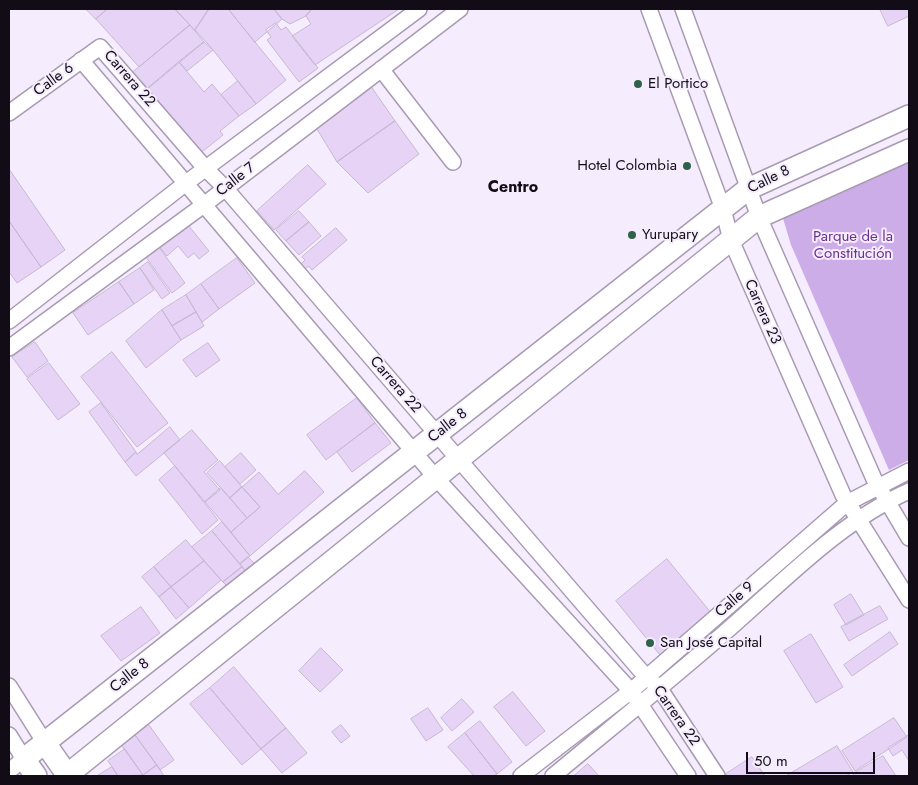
<!DOCTYPE html>
<html>
<head>
<meta charset="utf-8">
<style>
	body { margin:0 }
	#map { position:relative; width:918px; height:785px; overflow:hidden; background:#f5ecfd; font-family:Jost,sans-serif }
	canvas { display:block }
	.frame { position:absolute; inset:0; border:10px solid #110c15; pointer-events:none }
	.scale { position:absolute; left:746px; top:752px; width:129px; height:22px; box-sizing:border-box; border:2px solid #110c15; border-top:0; padding-left:6px; font-size:15px; line-height:18px; white-space:nowrap; color:#110c15; -webkit-text-stroke:4px #f5ecfd; paint-order:stroke }
</style>
</head>
<body>
<div id="map">
<canvas width="918" height="785"></canvas>
<div class="frame"></div>
<div class="scale">50 m</div>
</div>
<script>
const ctx = document.querySelector('canvas').getContext('2d');
ctx.lineJoin = 'round';
function fill(path, color) { ctx.fillStyle = color; ctx.fill(path, 'evenodd'); }
function stroke(path, color, width, dash) { ctx.strokeStyle = color; ctx.lineWidth = width; ctx.lineCap = dash ? 'butt' : 'round'; ctx.setLineDash(dash || []); ctx.stroke(path); }
function write(font, color, halo, rows, align = 'center') {
  ctx.font = font + ' Jost,sans-serif'; ctx.lineWidth = 4; ctx.setLineDash([]); ctx.textBaseline = 'middle'; ctx.strokeStyle = halo; ctx.fillStyle = color; for (const [text, x, y, turn = 0] of rows) {
    ctx.save(); ctx.translate(x, y); ctx.rotate((+turn || 0) * Math.PI / 180); ctx.textAlign = isNaN(turn) ? turn : align; if (halo) ctx.strokeText(text, 0, 0); ctx.fillText(text, 0, 0); ctx.restore();
  }
}
const green = new Path2D(`
	M909,161V460L889,470L791,245L782,215Z`);
const building = new Path2D(`
	M86,9H107L96,19Z
	M108,9H175L190,25L139,67L96,19Z
	M175,9H209L195,30Z
	M209,9H228L286,80L256,104L209,45L195,30Z
	M229,9H274L282,19L255,42Z
	M274,9H312L306,16L290,24L282,19Z
	M312,9H320L322,10L323,9H399L315,65L292,36L311,24L306,16Z
	M880,9H909V16L888,26Z
	M276,23L281,30L286,27L318,68L299,82L267,40L271,37L266,30Z
	M190,25L204,42L146,90L132,73Z
	M204,42L213,50L187,71L179,62Z
	M179,62L204,92L212,84L239,116L220,131L223,135L198,155L146,90Z
	M238,81L256,104L239,116L221,95Z
	M368,82L395,121L337,162L314,124Z
	M395,121L419,154L368,193L337,162Z
	M308,165L326,184L274,230L257,211Z
	M9,169L65,250L41,267L9,221Z
	M299,211L309,222L286,241L276,230Z
	M184,220L209,251L199,259L194,253L188,258L178,246L167,256L156,243Z
	M9,221L41,267L17,283L9,272Z
	M309,222L321,236L299,255L286,241Z
	M336,228L347,240L312,270L309,266L305,269L301,264L305,260L302,257Z
	M156,243L185,283L172,293L143,253Z
	M237,258L255,283L219,309L201,284Z
	M148,262L170,293L162,299L140,268Z
	M140,268L154,290L134,304L119,282Z
	M119,282L134,304L88,335L73,313Z
	M201,284L219,309L202,322L186,295Z
	M186,295L196,312L172,326L162,310Z
	M162,310L181,340L146,368L126,341Z
	M196,312L204,326L181,340L172,326Z
	M35,342L48,361L27,377L12,357Z
	M208,343L220,360L196,377L183,360Z
	M112,352L168,423L137,447L81,377Z
	M49,363L80,404L58,420L27,379Z
	M357,398L375,423L326,460L307,435Z
	M101,403L136,452L125,462L89,412Z
	M375,423L391,443L352,472L337,452Z
	M170,427L180,440L136,476L125,462L136,452L137,454Z
	M192,430L218,460L204,472L220,490L205,502L164,453Z
	M241,453L256,470L240,484L225,467Z
	M220,461L242,487L230,498L207,473Z
	M175,466L218,520L202,534L159,480Z
	M305,471L324,492L250,556L231,532L260,507L242,487L259,472L278,494Z
	M242,487L260,507L247,518L230,498Z
	M221,488L247,518L231,532L205,502Z
	M222,522L250,556L240,564L212,531Z
	M212,531L242,567L223,582L192,547Z
	M186,540L204,561L171,587L154,567Z
	M248,557L257,566L248,574L240,564Z
	M667,559L712,614L660,655L616,601Z
	M204,561L221,580L189,608L171,587Z
	M154,567L171,587L159,597L142,577Z
	M242,567L248,574L230,589L223,582Z
	M171,587L189,608L176,619L159,597Z
	M851,594L864,615L846,625L834,605Z
	M880,606L888,619L849,641L841,627Z
	M141,607L160,633L121,661L101,636Z
	M890,632L898,644L852,676L844,665Z
	M811,634L843,687L816,703L784,651Z
	M321,648L343,670L320,692L299,671Z
	M234,667L286,728L261,749L210,688Z
	M210,688L261,749L242,765L190,704Z
	M513,692L545,731L526,746L494,707Z
	M462,699L474,712L452,731L441,718Z
	M428,708L443,730L426,741L411,719Z
	M894,718L907,737L855,771L842,751Z
	M480,721L512,762L497,774L465,733Z
	M149,725L174,760L160,770L135,735Z
	M341,725L350,736L341,743L332,732Z
	M286,728L307,753L282,773L261,749Z
	M465,733L497,774L493,776H474L448,747Z
	M135,735L157,765L143,775L121,745Z
	M909,735V761L902,750L893,756L888,748Z
	M837,746L853,772L846,776H786Z
	M125,749L143,775L118,776L108,761Z
	M883,756L896,776H854L853,774Z
	M752,757L765,776H728L726,774Z
	M588,764L599,776H574Z
	M157,765L164,776H142L143,775Z
	M112,767L118,776H97Z`);
const street = new Path2D(`
	M649,9L723,209L731,240L843,495L909,600
	M683,9L759,217L874,479L909,538
	M81,60L436,478L631,691L688,776
	M381,69L453,162
	M9,113L100,47L206,169L225,188L641,671L660,689L717,776
	M9,321L186,183L419,9
	M9,348L205,204L460,9
	M9,686L45,743
	M9,735L24,759L9,771
	M521,776L631,691L847,503L909,471
	M553,776C612,727 672,679 730,628C786,579 840,522 909,491`);
const secondary = new Path2D(`
	M45,743L68,776
	M36,776L24,759L748,189L909,116
	M66,776L759,217L909,150`);
const markers = [
	[638,84,5,"#2f6349"],
	[687,166,5,"#2f6349"],
	[632,235,5,"#2f6349"],
	[650,643,5,"#2f6349"]
];
const streetNames = [
	["Carrera 22",129,79,49],
	["Calle 6",54,80,-36],
	["Calle 7",236,180,-38],
	["Calle 8",769,180,-26],
	["Carrera 23",762,312,66],
	["Carrera 22",395,385,49],
	["Calle 8",448,426,-38],
	["Calle 9",735,600,-41],
	["Calle 8",130,676,-38],
	["Carrera 22",676,716,55]
];
const poiNames = [
	["El Portico",648,84],
	["Hotel Colombia",677,166,"right"],
	["Yurupary",642,235],
	["San José Capital",660,643]
];
const parkNames = [
	["Parque de la",853,237],
	["Constitución",853,254]
];
const neighbourhoodNames = [
	["Centro",513,188]
];
fill(green, '#cdade7');
fill(building, '#e6d3f6');
stroke(building, '#c6b8d2', 1);
stroke(street, '#a89ab3', 18);
stroke(secondary, '#a89ab3', 24);
stroke(street, '#fff', 15);
stroke(secondary, '#fff', 21);
for (const [x, y, r, color] of markers) { const dot = new Path2D(); dot.arc(x, y, r, 0, 2 * Math.PI); ctx.fillStyle = color; ctx.fill(dot); stroke(dot, '#f5ecfd', 2); }
write('15px', '#110c15', '#f5ecfd', streetNames);
write('15px', '#110c15', '#f5ecfd', poiNames, 'left');
write('15px', '#6c3092', '#f5ecfd', parkNames);
write('bold 16px', '#110c15', '#f5ecfd', neighbourhoodNames);
</script>
</body>
</html>
